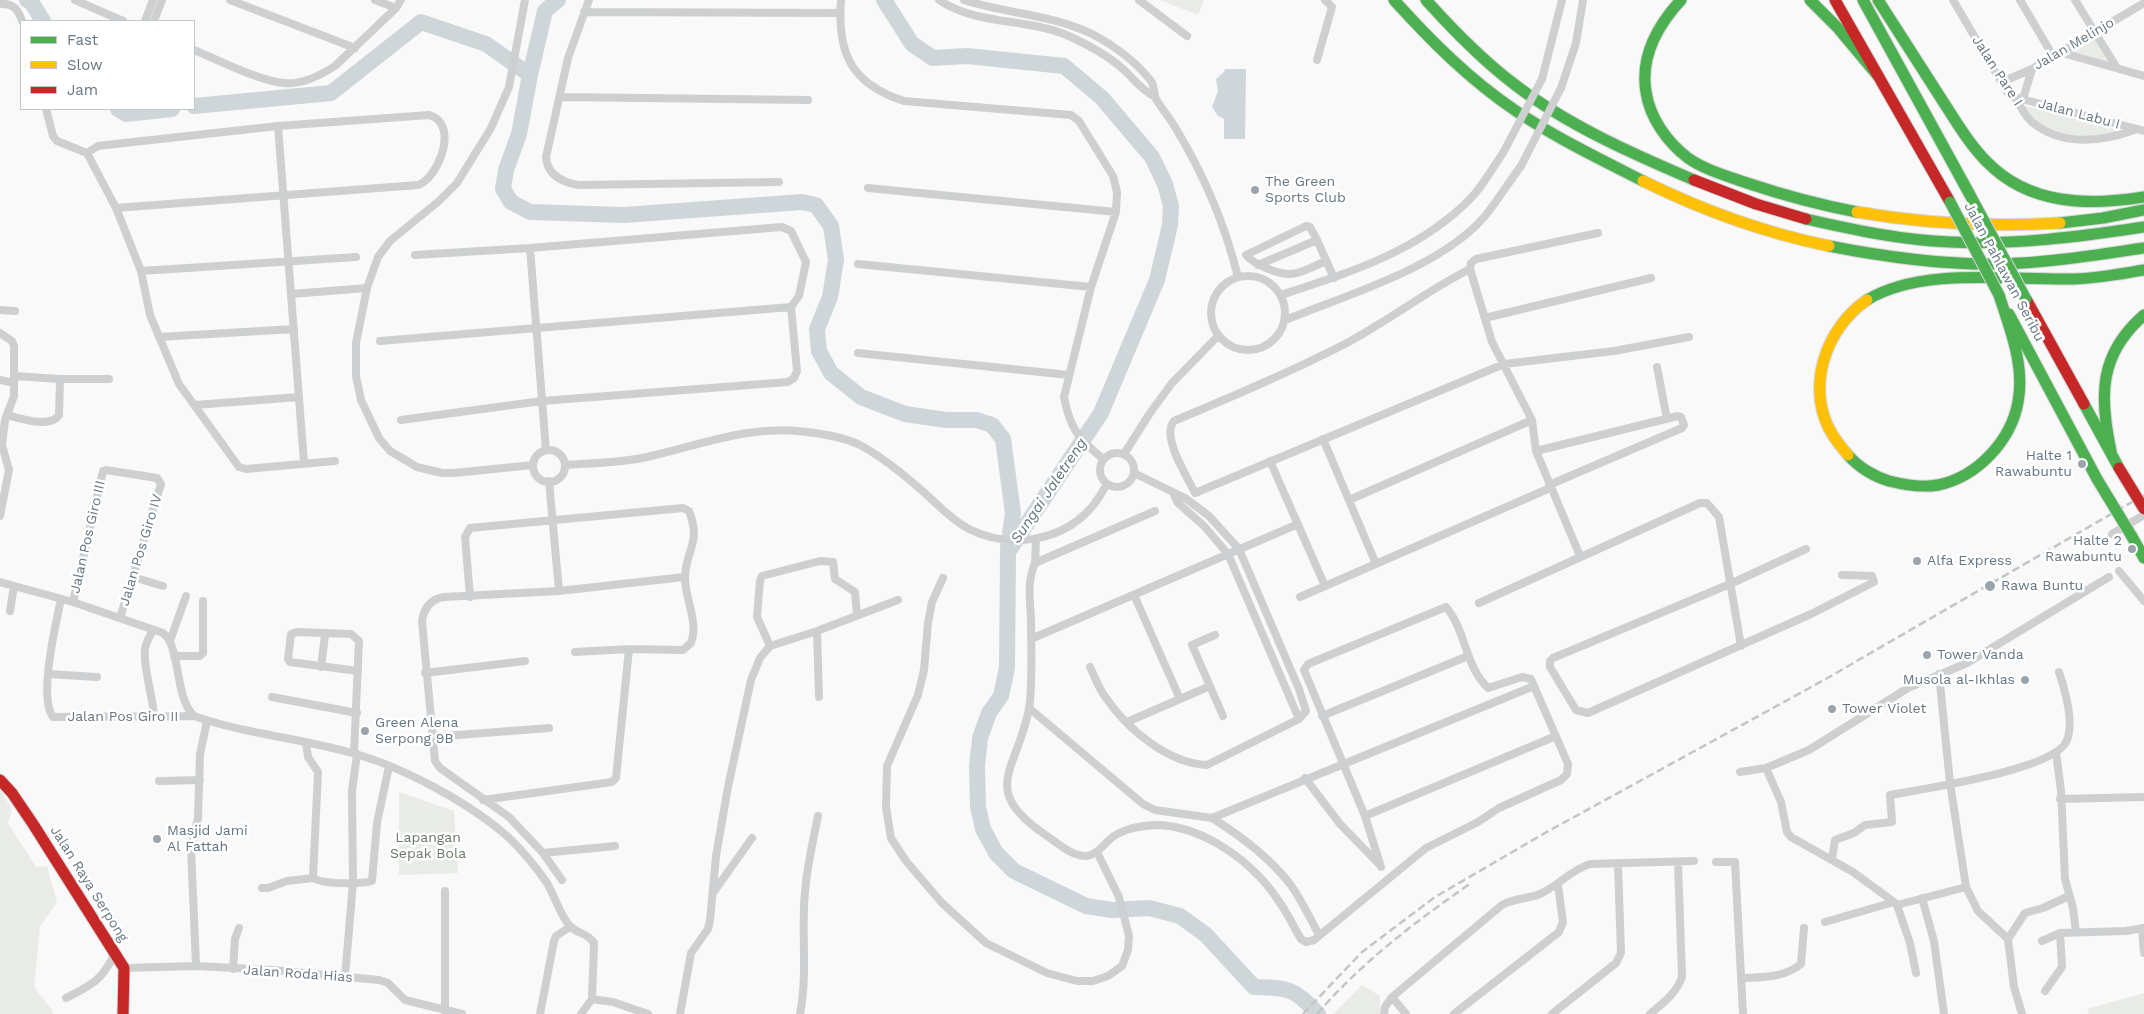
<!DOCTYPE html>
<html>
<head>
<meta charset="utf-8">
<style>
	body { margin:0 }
	#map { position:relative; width:2144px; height:1014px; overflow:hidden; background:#f9f9f9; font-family:"Work Sans",sans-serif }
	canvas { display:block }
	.legend { position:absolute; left:20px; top:20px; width:175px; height:90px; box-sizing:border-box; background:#fff; border:1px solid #c1c8cd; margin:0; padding:6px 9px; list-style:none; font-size:15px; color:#657683 }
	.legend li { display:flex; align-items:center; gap:10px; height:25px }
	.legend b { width:25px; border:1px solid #c1c8cd }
</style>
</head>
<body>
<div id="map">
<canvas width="2144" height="1014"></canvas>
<ul class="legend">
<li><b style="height:6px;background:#4caf50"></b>Fast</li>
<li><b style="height:6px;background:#ffc107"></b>Slow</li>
<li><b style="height:6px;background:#c62828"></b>Jam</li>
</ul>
</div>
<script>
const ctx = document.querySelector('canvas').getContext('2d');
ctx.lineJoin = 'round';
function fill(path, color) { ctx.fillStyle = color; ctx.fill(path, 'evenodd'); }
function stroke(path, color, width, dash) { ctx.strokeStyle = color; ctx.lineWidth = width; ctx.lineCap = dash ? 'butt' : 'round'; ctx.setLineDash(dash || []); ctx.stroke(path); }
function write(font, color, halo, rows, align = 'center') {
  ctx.font = font + ' "Work Sans",sans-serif'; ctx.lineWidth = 5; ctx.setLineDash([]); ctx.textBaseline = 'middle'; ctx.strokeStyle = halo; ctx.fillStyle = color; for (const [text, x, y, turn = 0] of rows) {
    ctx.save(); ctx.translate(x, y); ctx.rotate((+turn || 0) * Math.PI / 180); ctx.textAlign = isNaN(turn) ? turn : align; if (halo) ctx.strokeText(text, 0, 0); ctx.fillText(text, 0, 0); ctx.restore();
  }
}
const green = new Path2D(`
	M1160,0H1204L1198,15Z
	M2094,34L2114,66L2062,51Z
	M2022,105L2116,129L2115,134L2078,139L2038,125Z
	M0,790L12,809L8,823L36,867L47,866L57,902L40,926L34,987L53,1011V1014H0Z
	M399,792L454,811L458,873L399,875Z
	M1362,985L1380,996V1014H1333Z
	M2144,993V1014H2089L2087,1009Z`);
const water = new Path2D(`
	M1225,69H1246L1245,139H1224V119L1218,116L1212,107L1218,91L1216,79L1224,72Z`);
const river = new Path2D(`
	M27,0L32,3L43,21
	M884,0L912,44L933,58L967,56L1064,66L1102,98L1152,157L1165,184L1171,206L1170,225L1157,280L1101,413L1008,552L1007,668L1001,696L989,713L980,738L977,766L978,807L983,829L996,853L1014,871L1086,906L1112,910L1149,908L1180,916L1206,935L1254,987C1289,988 1294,988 1318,1014
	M530,75L519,134L506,170L503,189L511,202L530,212L624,215L802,202L816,205L831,226L836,260L830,297L817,329L819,351L831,373L861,397L905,414L946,420H977L992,425L1003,439L1013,513L1008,548
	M194,106L331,93L421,22L486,44L530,75L545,11L558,0
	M118,109L126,114L172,109`);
const street = new Path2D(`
	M75,0L123,21
	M230,0L355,48
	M375,0L396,8
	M525,0L509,87L491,128L457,183L439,201L390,241L378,257L367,288L356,343V376L361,400L379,438L390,451L417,467L442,473H454L533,465
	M589,0L568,58L546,157C547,175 562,182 578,185L779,182
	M841,0C837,53 851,84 904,101L1071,115L1079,121L1113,176L1117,192L1116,212L1091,287L1064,397C1070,429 1079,439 1103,459
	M939,0C976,25 1023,18 1064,34C1085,43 1106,54 1123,69C1134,79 1141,90 1155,97
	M964,0C1007,14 1051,14 1092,34C1113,45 1136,62 1151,81C1155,86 1153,93 1156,99C1162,109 1169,117 1175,127C1203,173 1225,225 1238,277
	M1139,0L1187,36
	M1953,0L2007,92C2010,95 2013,96 2016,99C2022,109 2027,120 2037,126C2068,147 2105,141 2137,129
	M2020,0L2053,56
	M2075,0L2117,68
	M0,4C13,3 18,9 22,21
	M584,12L840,13
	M145,21L153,0
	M154,21L162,0
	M194,50C218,60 259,81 284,83C301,85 321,75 335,66L396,8L401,0
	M2059,52L2144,76
	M1317,60L1332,7L1325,0
	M1542,79L1562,0
	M2002,82L2032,69L2144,3
	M1561,88L1576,43L1583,0
	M560,97L808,100
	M2014,97L2144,131
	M2023,99L2032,69
	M46,109L53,136L57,141L87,153L116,208L141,271L150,315L179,384L239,467L246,469L335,461
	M278,126L304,463
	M87,153L98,146L115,144L278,126L429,115C432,116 437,118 439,121C454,137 436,179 418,185L116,208
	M868,188L1116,212
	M1598,233L1476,259L1471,263L1470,269C1426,291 1387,322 1343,345C1288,373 1231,397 1174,421C1161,437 1187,476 1195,493L1504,364L1614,351L1689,337
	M1317,240L1310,227L1306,226L1246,255C1251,261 1259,265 1266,268C1294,280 1300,272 1326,261
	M530,248L546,450
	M858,264L1091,287
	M1258,265L1317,240L1334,278
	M1470,269L1492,342L1532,420L1536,451L1580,556
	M141,271L356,257
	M1211 313a37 37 0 1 1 74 0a37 37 0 1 1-74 0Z
	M291,294L367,288
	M1281,295C1351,272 1420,251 1472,197C1484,184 1493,167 1503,153
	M0,310L15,311
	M1485,318L1651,278
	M1285,320C1347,295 1442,267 1485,216C1498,200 1509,182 1521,166
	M0,333L12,341L14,346V396L5,420L2,445L9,470L0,516
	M159,337L294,329
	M380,341L791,307
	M858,353L1069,375
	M1657,367L1667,419
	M60,379H109
	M0,380L14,383
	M195,405L299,397
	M7,415C20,418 50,429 59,415L60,379L14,376
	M401,420L542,401L788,382L794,378L797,371L791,307L799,296L806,262L791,231L782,227L530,248L415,255
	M1323,439L1376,564
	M533 466a16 16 0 1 1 32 0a16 16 0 1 1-32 0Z
	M1536,451L1678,416L1681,417L1684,425L1682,428L1549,485
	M1100 470a17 17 0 1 1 34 0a17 17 0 1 1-34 0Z
	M1124,454L1150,413L1172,383L1218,336
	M1270,461L1325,586
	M565,465C592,463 621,463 647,457C701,445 750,424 807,432C824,434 842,437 858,444C883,457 907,477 928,496C940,507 953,521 969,529C1009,549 1060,542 1090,509C1097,502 1102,492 1107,484
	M549,481L559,591
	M1174,495L1178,503L1204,526L1228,554L1299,719
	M1349,500L1532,420
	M1155,511L1035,563C1027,582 1030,599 1031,619C1031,647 1033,682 1029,709C1017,771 978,790 1047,836C1058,843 1072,857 1087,856C1099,854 1104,843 1114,836C1120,832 1131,828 1138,827C1190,816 1251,858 1278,900C1287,912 1293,926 1301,939L1306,942L1314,940L1426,848L1478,822L1499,808L1561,780L1567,774L1568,764L1531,679L1522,677L1488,688C1465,667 1466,630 1446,607L1308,664L1304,670L1365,816L1381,867
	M2112,534L2144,515
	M1806,549L1730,584L1553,658L1550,661V667L1576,710L1588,713L1811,614L1874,582L1872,576L1842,575
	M1035,563L1036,539
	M2119,571L2144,601
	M133,577L163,586
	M943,578L932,602L928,623L924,670L918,695L887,766L886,807L891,838L906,861L942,903L986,943L1047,973L1077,981H1093L1108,976L1122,966L1128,950L1129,936L1119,897L1097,852
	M0,582L73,602L163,633C181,646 174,697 194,716C245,734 300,738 352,753C401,766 470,803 508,837C522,850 536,867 547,883C555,896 560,916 570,926C578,935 586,931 594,943L592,999
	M1134,595L1180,699
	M470,597L465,537L470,528L683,508L689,511C702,543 685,551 685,578C685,599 699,623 691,643L683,650L629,649L575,652
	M1300,597L1550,488
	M61,599C56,624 38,697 53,717L194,716
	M73,602L103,471L106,470L157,478L161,484L120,618
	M1479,603L1700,503H1707L1719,517L1741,646
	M10,611L14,586
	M153,630C150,636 146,642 145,649C143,669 153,695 154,717
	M817,631L819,697
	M1215,635L1192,645L1223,716
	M1031,639L1298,524
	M170,641L186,596
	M770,646L757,617L760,581L762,576L820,561L833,562L835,579L855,592L857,615
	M174,656H200L203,653V601
	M321,667L325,635
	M1090,667C1095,677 1099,689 1106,698C1128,730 1168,763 1207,765L1299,719L1306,711L1299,689L1239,549L1209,516L1185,498L1134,473
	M425,673L525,661
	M48,674L97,677
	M1939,674L1950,783L1966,887L1978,911L2008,939L2014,987L2022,1014
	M272,697L357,713
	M1029,708L1143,804L1155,810L1212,818L1534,686
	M1322,716L1468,656
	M1127,722L1210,686
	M432,737L549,728
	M306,743L308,757L318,772L313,877C318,885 362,884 372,881L377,823L389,766
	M2056,752L2061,791L2065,879L2073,908L2076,932
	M354,753L359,641L351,634L297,632L291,634L288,659L290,662L358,671
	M1766,768L1781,802L1787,832L1791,837L1853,872L1894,902
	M1740,772L1766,768L1809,750L1908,688L1967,663L2109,577
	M1305,778L1340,824L1380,865
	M159,781L200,780
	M2060,799L2144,797
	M483,800L612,782L616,778L629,649
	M1365,816L1556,736
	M1212,818C1241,836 1269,857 1290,884C1301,899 1310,918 1319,935
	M543,853L615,846
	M1832,859L1835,840L1854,833L1865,825L1892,822L1890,795C1922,789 2057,770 2067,740C2074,722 2065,690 2059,672
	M1716,862H1735L1743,1014
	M562,880L543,853L509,817L440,768L435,761L422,621C424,608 431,599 444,597L559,591L684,577
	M262,888H268L287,881L313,878
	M445,891V1011
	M713,893L752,838
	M1922,898L1934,941L1944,1014
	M1897,905L1910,943L1916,973
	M1825,922L1894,902L1897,905L1966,887
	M2142,928L2144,953
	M2008,939L2025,913L2043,908L2069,896
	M2042,941L2060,933L2126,931L2144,928
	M196,966L191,847L198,818L200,754L207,721
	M124,968L196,966L273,970L379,980L388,983L405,1000L462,1014
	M233,969L235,939L239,928
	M345,977L353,883L352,791L357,754
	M1743,978C1763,977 1784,978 1801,964L1804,928
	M2045,991L2062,967L2060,933
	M1392,997L1406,1014
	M66,998C93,984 100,982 115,954
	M592,999L613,1002L648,1014
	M540,1014L554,941L556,936L570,927
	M581,1014L592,999
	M680,1014L691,953L708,929L710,920L716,856L728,787L751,680L760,658L770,646L817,631L898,600
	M800,1014C808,972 801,934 805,892C807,866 813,841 818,816
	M1384,1014L1385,1007L1392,997L1502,905C1514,898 1528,899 1540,894C1558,886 1572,869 1590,864L1694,861
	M1454,1014L1559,932L1563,922L1558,885
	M1552,1014L1616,963L1621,953L1618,864
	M1650,1014C1663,1003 1676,994 1682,977L1678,862`);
const fast = new Path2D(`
	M1394,0C1431,41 1470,80 1516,111C1556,138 1600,159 1643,181
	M1426,0C1453,30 1481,59 1514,84C1567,125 1633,154 1694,180
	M1681,0C1657,26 1640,56 1646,92C1650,118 1667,142 1688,158C1705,170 1727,176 1747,183C1783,195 1820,205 1857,212
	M1810,0L1837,27L1878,76
	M1863,0L1970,195
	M1878,0C1900,34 1922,69 1944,103C1957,123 1970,145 1987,162C2029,205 2088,206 2144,197
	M1806,219C1854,230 1901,240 1950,242C2015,245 2079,237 2144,227
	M2060,223L2103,218L2144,210
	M1829,246C1885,257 1943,265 2000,264C2048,263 2096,255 2144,248
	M1867,300C1921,267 2007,280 2069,279C2094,279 2119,274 2144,270
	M2009,314L2097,479
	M2084,404L2119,468
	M2111,451C2099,396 2099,354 2144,315
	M1848,455C1858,467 1875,477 1889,481C1905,485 1922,488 1938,485C1977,477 2011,441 2018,402C2025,366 2010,329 1999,295
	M2131,535L2144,558`);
const slow = new Path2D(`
	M1643,181C1702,210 1765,233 1829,246
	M1857,212C1925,224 1992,227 2060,223
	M1848,455C1843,449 1838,443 1834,437C1804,392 1824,329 1867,300`);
const jam = new Path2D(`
	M1835,0L1950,202
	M1694,180L1756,204L1806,219
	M2026,299L2084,404
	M0,780L12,793L33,824L124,968L123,1014`);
const rail = new Path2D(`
	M1303,1014L1362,952L1435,897L1545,833L1824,680L2144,495
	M1317,1014C1362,962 1415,922 1471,883`);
const streetBridge = new Path2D(`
	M1503,153L1542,79
	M1521,166L1561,88`);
const fastBridge = new Path2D(`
	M1970,195L2026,299
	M1950,202L1999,295
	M2097,479L2131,535`);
const jamBridge = new Path2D(`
	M2119,468L2144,509`);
const markers = [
	[1255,190,5,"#99a4ac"],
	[2082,464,5,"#99a4ac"],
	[2132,549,5,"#99a4ac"],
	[1917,561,5,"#99a4ac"],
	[1990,586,6,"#99a4ac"],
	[1927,655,5,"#99a4ac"],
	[2025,680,5,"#99a4ac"],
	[1832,709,5,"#99a4ac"],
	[365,731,5,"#99a4ac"],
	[157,839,5,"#99a4ac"]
];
const streetNames = [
	["Jalan Melinjo",2074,44,-30],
	["Jalan Pare I",1997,71,57],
	["Jalan Labu I",2079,114,15],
	["Jalan Pahlawan Seribu",2004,272,62],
	["Jalan Pos Giro III",88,537,-77],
	["Jalan Pos Giro IV",141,550,-73],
	["Jalan Pos Giro II",123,717],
	["Jalan Raya Serpong",89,884,58],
	["Jalan Roda Hias",298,974,4]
];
const poiNames = [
	["The Green",1265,182],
	["Sports Club",1265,198],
	["Halte 1",2072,456,"right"],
	["Rawabuntu",2072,472,"right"],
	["Halte 2",2122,541,"right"],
	["Rawabuntu",2122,557,"right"],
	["Alfa Express",1927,561],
	["Rawa Buntu",2001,586],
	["Tower Vanda",1937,655],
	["Musola al-Ikhlas",2015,680,"right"],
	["Tower Violet",1842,709],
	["Green Alena",375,723],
	["Serpong 9B",375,739],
	["Masjid Jami",167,831],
	["Al Fattah",167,847]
];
const parkNames = [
	["Lapangan",428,838],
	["Sepak Bola",428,854]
];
const waterNames = [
	["Sungai Jaletreng",1049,491,-56]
];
fill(green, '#e8ebe6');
fill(water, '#ced6d9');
stroke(river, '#ced6d9', 16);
stroke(fast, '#d5d6d7', 13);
stroke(slow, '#d5d6d7', 13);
stroke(jam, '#d5d6d7', 13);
stroke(street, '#cecfd0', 8);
stroke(fast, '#4caf50', 11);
stroke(slow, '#ffc107', 11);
stroke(jam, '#c62828', 11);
stroke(rail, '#c3c5c6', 2.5, [8, 4]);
stroke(fastBridge, '#d5d6d7', 13, []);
stroke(jamBridge, '#d5d6d7', 13, []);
stroke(streetBridge, '#cecfd0', 8);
stroke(fastBridge, '#4caf50', 11);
stroke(jamBridge, '#c62828', 11);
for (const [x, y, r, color] of markers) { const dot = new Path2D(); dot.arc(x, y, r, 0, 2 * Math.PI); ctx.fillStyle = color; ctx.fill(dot); stroke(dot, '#fff', 2); }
write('14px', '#657683', '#fff', streetNames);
write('14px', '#657683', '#fff', poiNames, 'left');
write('14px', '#687a64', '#fff', parkNames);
write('italic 15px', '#60757c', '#fff', waterNames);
</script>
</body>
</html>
